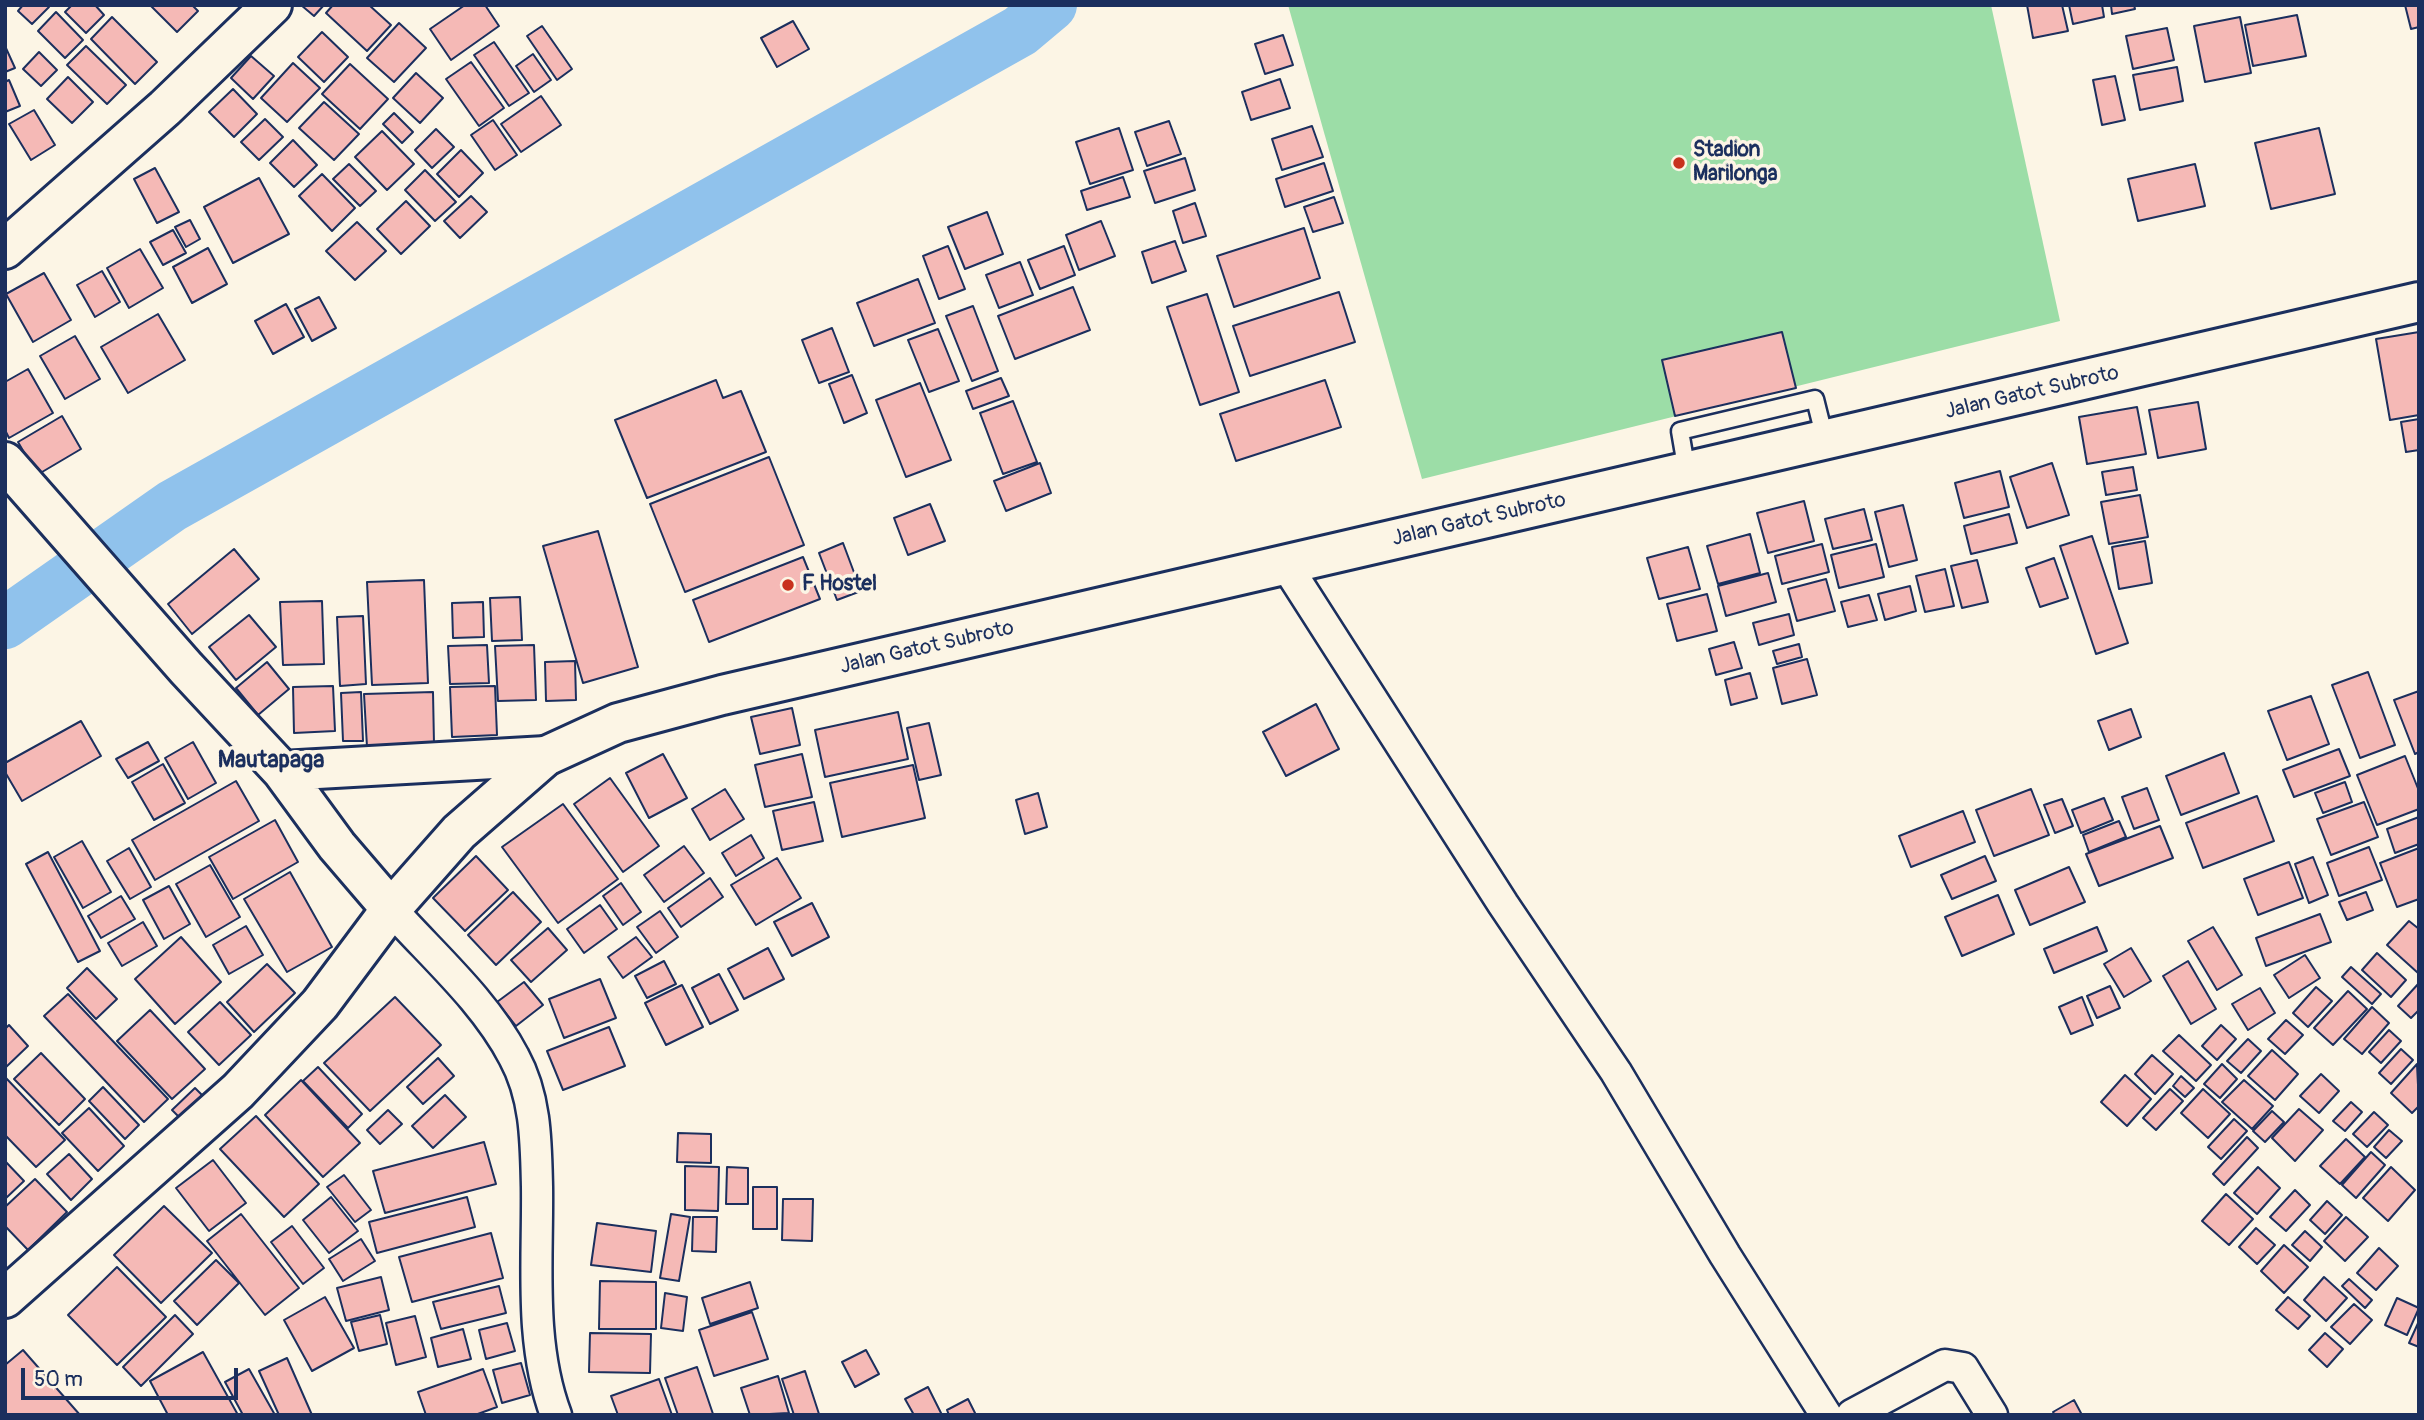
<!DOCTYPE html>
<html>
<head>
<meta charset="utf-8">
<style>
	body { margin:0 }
	#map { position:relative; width:2424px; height:1420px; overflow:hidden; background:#fcf5e5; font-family:Pangolin,sans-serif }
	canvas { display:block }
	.frame { position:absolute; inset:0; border:7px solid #1b2f5e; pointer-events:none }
	.scale { position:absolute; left:21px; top:1368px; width:217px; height:32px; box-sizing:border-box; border:4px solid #1b2f5e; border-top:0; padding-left:9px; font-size:21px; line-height:24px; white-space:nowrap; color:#1b2f5e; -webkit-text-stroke:5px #fcf5e5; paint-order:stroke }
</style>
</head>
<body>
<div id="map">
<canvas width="2424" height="1420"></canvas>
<div class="frame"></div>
<div class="scale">50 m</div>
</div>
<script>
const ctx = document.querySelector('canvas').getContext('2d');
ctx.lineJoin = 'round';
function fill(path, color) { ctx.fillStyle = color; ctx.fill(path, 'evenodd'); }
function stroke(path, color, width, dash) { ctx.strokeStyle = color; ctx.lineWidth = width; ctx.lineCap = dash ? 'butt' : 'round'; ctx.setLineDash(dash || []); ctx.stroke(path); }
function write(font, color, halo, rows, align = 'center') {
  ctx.font = font + ' Pangolin,sans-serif'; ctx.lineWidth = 7; ctx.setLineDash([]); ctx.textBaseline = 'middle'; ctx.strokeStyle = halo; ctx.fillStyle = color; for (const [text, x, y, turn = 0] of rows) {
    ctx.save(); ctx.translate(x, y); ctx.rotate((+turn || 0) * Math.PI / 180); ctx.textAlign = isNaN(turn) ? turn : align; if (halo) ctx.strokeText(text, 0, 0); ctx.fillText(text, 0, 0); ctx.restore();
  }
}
const green = new Path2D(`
	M1288,5H1991L2060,321L1422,479Z`);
const river = new Path2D(`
	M5,623L172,506L1020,31L1051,5`);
const building = new Path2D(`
	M23,5H48L49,7L32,24L18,11Z
	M72,5H95L104,15L86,33L65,12Z
	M150,5H192L198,11L177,32Z
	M301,5H324L314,16Z
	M333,5H369L391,25L367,51L326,13Z
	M465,5H485L499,26L451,60L430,29Z
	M2027,5H2062L2068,31L2033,38Z
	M2069,5H2102L2104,17L2073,24Z
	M2111,5H2134L2135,9L2112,14Z
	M2405,5H2419V27L2411,29Z
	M56,12L83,40L65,58L38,31Z
	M2297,15L2306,56L2253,66L2245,25Z
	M112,17L157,62L135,84L91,39Z
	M2240,17L2251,73L2205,82L2194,26Z
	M793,21L809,49L777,67L761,38Z
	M399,23L426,48L394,82L367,58Z
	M542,26L572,69L557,80L527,36Z
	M2167,28L2174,60L2133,69L2126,36Z
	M322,32L348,57L324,82L298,57Z
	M1283,35L1293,65L1265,74L1255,44Z
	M494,42L529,93L509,106L474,55Z
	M5,46L15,68L5,72Z
	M86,46L126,85L107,104L67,65Z
	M39,52L57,70L41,86L23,69Z
	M533,54L551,80L534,92L516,66Z
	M251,56L274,76L253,99L231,78Z
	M471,62L504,108L479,126L446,79Z
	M293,63L320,88L287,122L261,98Z
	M350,64L388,99L360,129L322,94Z
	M2177,67L2183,101L2140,110L2133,75Z
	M416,73L443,98L420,123L393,98Z
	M2115,76L2125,120L2102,125L2093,80Z
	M68,77L93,102L72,123L47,99Z
	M1280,79L1290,108L1251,120L1242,92Z
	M9,80L20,106L5,112V82Z
	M233,89L257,114L234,137L209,112Z
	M541,96L561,125L521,152L501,124Z
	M324,102L359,134L334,160L299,128Z
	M34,110L55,145L31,160L9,124Z
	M394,113L413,132L402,143L383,124Z
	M265,119L283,137L259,160L241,142Z
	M493,120L517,155L495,170L471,135Z
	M1169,121L1181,154L1147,166L1135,132Z
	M1312,126L1323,157L1282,170L1272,139Z
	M1119,128L1133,170L1090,184L1076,142Z
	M2319,128L2335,194L2271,209L2255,143Z
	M436,129L454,147L432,168L415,150Z
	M382,131L414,164L387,190L355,157Z
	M293,140L317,165L294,187L270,163Z
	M461,150L483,173L459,197L437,174Z
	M1185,158L1195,190L1155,203L1144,171Z
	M1324,163L1333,191L1285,207L1276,179Z
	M349,164L376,191L360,206L333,179Z
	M2195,164L2205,206L2138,221L2128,179Z
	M155,168L179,212L157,223L134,179Z
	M425,170L456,202L435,221L405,190Z
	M322,174L355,208L332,231L299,196Z
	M1123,177L1130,197L1087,210L1081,191Z
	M259,178L289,234L233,263L204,207Z
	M471,196L487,212L460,238L444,221Z
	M1334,197L1343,223L1313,232L1304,207Z
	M406,201L430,226L401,254L377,229Z
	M1195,203L1206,236L1183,243L1173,211Z
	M987,212L1003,254L965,269L948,227Z
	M190,220L200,239L186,247L175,227Z
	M1101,221L1115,256L1079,270L1066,235Z
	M357,222L386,251L355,280L326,251Z
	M1304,228L1320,278L1234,307L1217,256Z
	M173,230L186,253L163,265L150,242Z
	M1175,241L1186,271L1152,283L1142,252Z
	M948,246L965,289L939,299L923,256Z
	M1064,246L1075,275L1040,289L1028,260Z
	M208,248L227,284L192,303L173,267Z
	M140,249L163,288L129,308L107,268Z
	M1020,262L1033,295L999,308L986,275Z
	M102,271L120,302L95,317L77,285Z
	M44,273L71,320L33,342L6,294Z
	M918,279L935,323L874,346L857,303Z
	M1073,287L1090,330L1015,359L998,316Z
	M1339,292L1355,342L1250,376L1233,326Z
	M1207,294L1239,392L1200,405L1167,307Z
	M319,297L336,328L312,341L295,309Z
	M286,304L304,337L273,354L255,321Z
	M973,306L998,371L972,381L946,316Z
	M158,314L185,360L128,393L101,347Z
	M832,328L849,372L819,383L802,340Z
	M938,329L959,381L929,392L908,340Z
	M1782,332L1796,388L1675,416L1662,360Z
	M2419,332V415L2390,420L2376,339Z
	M75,336L100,379L65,399L40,356Z
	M28,369L53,413L9,438L5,430V382Z
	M852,375L867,413L844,423L829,384Z
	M1001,378L1009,396L973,409L966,391Z
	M716,380L723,398L741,391L766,452L647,498L615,420Z
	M1325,380L1341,427L1236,461L1220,414Z
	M920,383L951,460L906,477L876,400Z
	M1013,401L1037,462L1003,474L980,413Z
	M2198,402L2206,449L2158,458L2149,410Z
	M2137,407L2146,454L2087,464L2079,417Z
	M62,416L81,449L37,475L18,442Z
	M2419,419V450L2406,452L2401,422Z
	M769,457L804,545L685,592L650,504Z
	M1040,463L1051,493L1006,511L994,481Z
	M2052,463L2069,515L2027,528L2010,477Z
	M2133,467L2137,490L2106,495L2102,472Z
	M2000,471L2009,507L1964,518L1955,483Z
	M2140,495L2148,537L2109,544L2101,502Z
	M1804,501L1814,541L1768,553L1757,513Z
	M930,504L945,541L908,555L894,518Z
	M1903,505L1917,560L1889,567L1875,512Z
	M1864,509L1872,540L1833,549L1825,519Z
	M2009,514L2017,543L1971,554L1964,526Z
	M598,531L638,667L583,683L543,546Z
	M1750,534L1760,573L1718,584L1707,546Z
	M2092,536L2128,643L2096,654L2060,546Z
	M2145,541L2152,583L2119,589L2112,547Z
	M843,543L861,591L837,600L819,553Z
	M1822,544L1829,572L1782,584L1775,556Z
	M1876,544L1884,577L1839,588L1831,555Z
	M1688,547L1700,589L1659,599L1647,558Z
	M234,549L259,579L192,634L168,604Z
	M803,557L820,599L709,642L693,600Z
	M2054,558L2068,598L2040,607L2026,568Z
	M1977,560L1988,602L1962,608L1951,566Z
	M1945,569L1954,606L1925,612L1916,576Z
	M1768,573L1776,602L1726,616L1718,586Z
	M1826,579L1835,611L1797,621L1788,589Z
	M424,580L428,683L372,685L367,582Z
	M1910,586L1916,611L1885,620L1878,594Z
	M1707,594L1717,631L1677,641L1667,604Z
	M1869,595L1877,620L1848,627L1841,602Z
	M520,597L522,640L492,641L490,598Z
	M322,601L324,664L283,665L280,602Z
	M483,602L484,637L453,638L452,603Z
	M1789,614L1794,635L1759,645L1753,623Z
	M249,615L276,647L236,680L209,647Z
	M363,616L366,684L340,686L337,617Z
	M1734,642L1742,668L1716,675L1709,649Z
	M1799,644L1802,657L1777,664L1773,651Z
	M487,645L489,683L450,684L448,646Z
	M534,645L536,700L498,701L495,646Z
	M1807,659L1817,695L1782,704L1773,668Z
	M575,661L576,700L546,701L545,662Z
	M267,662L289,689L258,715L236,688Z
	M2368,672L2395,745L2360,758L2332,685Z
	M1750,673L1757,698L1731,705L1725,680Z
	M333,686L335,731L294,733L293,687Z
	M495,686L497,735L452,737L450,687Z
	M2419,691V752L2415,754L2394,700Z
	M361,692L363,741H343L341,693Z
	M433,692L434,744L367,747L364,694Z
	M2311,696L2329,744L2287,760L2268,711Z
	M1316,704L1339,749L1286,776L1263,732Z
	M792,708L800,745L760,754L751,717Z
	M2131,709L2141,737L2109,750L2098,721Z
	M898,712L908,759L825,777L815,730Z
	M81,721L101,756L22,801L5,772V763Z
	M929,723L941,775L919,780L907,728Z
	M148,742L159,761L128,778L116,759Z
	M193,742L216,783L188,799L165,758Z
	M2339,749L2350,776L2294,797L2283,770Z
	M2224,753L2239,793L2181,815L2166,776Z
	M663,754L687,798L649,818L626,773Z
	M802,754L812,797L765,807L755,765Z
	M2405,756L2419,791V809L2377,825L2357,775Z
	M163,764L185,803L154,820L132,782Z
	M913,765L925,818L842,837L830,783Z
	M610,778L659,846L623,872L574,804Z
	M236,781L259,821L155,880L132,840Z
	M2345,782L2352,802L2323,813L2315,793Z
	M2147,788L2159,820L2134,829L2122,797Z
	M725,789L744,819L710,840L692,809Z
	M2031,789L2049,835L1994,856L1976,810Z
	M1038,793L1047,827L1025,834L1016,800Z
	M2257,796L2274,841L2203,868L2186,823Z
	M2104,798L2113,820L2081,833L2072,810Z
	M2062,799L2073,826L2055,833L2044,805Z
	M814,802L823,841L782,850L773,811Z
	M2364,802L2378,837L2331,855L2317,819Z
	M563,804L618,879L558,923L502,847Z
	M1963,811L1975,842L1911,867L1899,836Z
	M2419,817V844L2395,853L2387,829Z
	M275,820L298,862L233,899L209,857Z
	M2119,821L2126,837L2089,852L2083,835Z
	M2160,826L2173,858L2099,886L2086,854Z
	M751,835L764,858L736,876L722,853Z
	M82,841L111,892L83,908L54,857Z
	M684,846L704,873L664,902L644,875Z
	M2369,847L2382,880L2339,896L2327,863Z
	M129,848L151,887L130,899L107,861Z
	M2419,848V899L2397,907L2380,863Z
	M48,852L100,951L78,962L26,864Z
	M476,856L508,890L465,931L433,898Z
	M1985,856L1996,881L1952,899L1941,875Z
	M2313,857L2328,895L2309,903L2295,864Z
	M777,858L801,898L756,925L731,885Z
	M2289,862L2303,898L2258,915L2244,879Z
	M210,865L240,917L206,937L176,884Z
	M2069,867L2085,902L2030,925L2015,890Z
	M290,872L332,947L287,972L244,899Z
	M710,878L723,897L681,927L668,908Z
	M621,883L641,912L623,925L603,896Z
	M169,886L190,924L164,939L143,900Z
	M513,892L541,922L496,965L468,935Z
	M2366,892L2373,910L2347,920L2339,902Z
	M1998,895L2014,934L1962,956L1945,917Z
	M121,896L135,919L101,938L88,916Z
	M812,903L829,937L792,956L774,922Z
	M600,905L617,929L584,953L567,929Z
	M660,911L678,937L656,953L637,927Z
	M2320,914L2331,942L2266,966L2256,938Z
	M2409,921L2419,929L2418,973L2387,945Z
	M143,922L157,946L122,966L108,943Z
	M246,926L263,955L229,974L213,945Z
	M2097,927L2107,951L2054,973L2044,949Z
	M2213,927L2242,975L2217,990L2188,941Z
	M548,928L567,950L531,982L511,960Z
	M181,937L221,982L175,1024L135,979Z
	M636,937L652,957L623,978L608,957Z
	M768,948L784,979L744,999L728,969Z
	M2131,948L2151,981L2124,997L2104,964Z
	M2377,953L2406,980L2391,997L2362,970Z
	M2305,955L2320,978L2289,998L2274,975Z
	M664,961L676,984L647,998L635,976Z
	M2188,961L2216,1009L2191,1024L2163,976Z
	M267,964L295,993L254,1032L227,1002Z
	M2351,967L2381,994L2372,1004L2342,977Z
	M87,968L117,999L96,1019L67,988Z
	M719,974L738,1010L710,1024L692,988Z
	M600,979L616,1018L564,1038L549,999Z
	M524,982L543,1005L516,1026L497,1002Z
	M2419,983V1010L2411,1018L2398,1006Z
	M682,985L703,1027L666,1045L645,1003Z
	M2110,986L2120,1008L2097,1018L2087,996Z
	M2316,987L2332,1001L2308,1027L2293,1013Z
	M2260,988L2275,1013L2248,1030L2232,1004Z
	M2348,991L2367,1009L2333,1045L2314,1028Z
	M68,994L168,1099L144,1122L44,1016Z
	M395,997L441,1045L370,1111L324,1063Z
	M2082,997L2093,1025L2071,1034L2059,1007Z
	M220,1002L251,1035L219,1065L188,1032Z
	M2372,1007L2389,1023L2362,1054L2344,1039Z
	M150,1010L205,1069L172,1099L117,1041Z
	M2286,1020L2303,1035L2285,1054L2268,1039Z
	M9,1025L28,1046L5,1068V1029Z
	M2221,1025L2236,1039L2217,1060L2202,1046Z
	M609,1027L625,1066L563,1090L547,1051Z
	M2389,1030L2401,1041L2381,1063L2369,1052Z
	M2179,1035L2211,1065L2196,1081L2163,1051Z
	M2248,1039L2261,1051L2241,1073L2227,1061Z
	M2401,1049L2413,1060L2391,1084L2379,1073Z
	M2272,1050L2298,1074L2275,1100L2248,1076Z
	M41,1053L85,1099L59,1125L14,1079Z
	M2152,1055L2173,1074L2155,1094L2135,1074Z
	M438,1058L454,1076L423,1104L407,1087Z
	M2222,1064L2237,1079L2220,1098L2204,1084Z
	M2417,1064L2419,1106L2412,1113L2391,1093Z
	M318,1067L362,1114L348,1128L303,1081Z
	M2321,1074L2339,1091L2319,1113L2300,1096Z
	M2125,1075L2151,1099L2127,1126L2101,1102Z
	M2181,1076L2194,1088L2185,1097L2173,1086Z
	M5,1077L65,1140L36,1167L5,1135Z
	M301,1080L360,1143L323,1177L265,1115Z
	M2244,1080L2273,1106L2252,1129L2222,1102Z
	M103,1087L139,1125L125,1139L89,1101Z
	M195,1088L211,1104L188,1126L172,1110Z
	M2170,1089L2183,1101L2156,1130L2143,1118Z
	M2203,1089L2230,1114L2208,1138L2181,1113Z
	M445,1095L466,1117L433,1148L412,1126Z
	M2351,1102L2362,1112L2345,1131L2333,1121Z
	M89,1108L124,1146L98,1171L62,1133Z
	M2299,1109L2323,1130L2295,1161L2272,1138Z
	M388,1110L402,1124L380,1144L367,1130Z
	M2272,1111L2284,1122L2265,1142L2253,1131Z
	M2374,1112L2388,1125L2367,1147L2353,1134Z
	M256,1116L319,1184L284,1217L220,1149Z
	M2234,1119L2247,1131L2221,1159L2208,1147Z
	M2389,1130L2402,1141L2386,1158L2374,1147Z
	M678,1133L711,1134V1163L677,1162Z
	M2247,1137L2258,1148L2224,1185L2213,1174Z
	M2346,1139L2365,1157L2340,1184L2320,1166Z
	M484,1142L496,1184L385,1213L373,1171Z
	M2371,1152L2385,1165L2356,1198L2342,1185Z
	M69,1154L92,1179L71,1200L47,1174Z
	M213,1160L246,1203L209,1231L176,1188Z
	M5,1161L24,1181L5,1199Z
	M685,1166L719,1167L718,1211L685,1210Z
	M727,1167L748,1168V1204H726Z
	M2258,1167L2280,1188L2257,1214L2234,1193Z
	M2391,1167L2415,1190L2388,1221L2363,1198Z
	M344,1175L371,1210L355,1222L327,1187Z
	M35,1179L67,1212L28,1250L5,1226V1207Z
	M753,1187H777V1229H753Z
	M2295,1190L2310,1205L2286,1231L2270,1217Z
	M2226,1194L2253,1219L2229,1245L2202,1221Z
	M331,1197L358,1231L329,1253L303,1220Z
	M467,1197L475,1227L377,1253L369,1222Z
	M783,1199H813L812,1241L782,1240Z
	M2327,1201L2342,1215L2325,1234L2310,1220Z
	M164,1206L212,1253L161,1303L114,1255Z
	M241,1214L299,1288L265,1315L207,1241Z
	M671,1214L690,1217L679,1281L660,1278Z
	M693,1217H717L716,1252L692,1251Z
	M2346,1217L2368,1237L2345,1261L2324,1241Z
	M597,1223L656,1231L651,1272L591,1265Z
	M292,1226L324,1268L303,1284L271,1242Z
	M2256,1228L2275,1245L2257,1264L2239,1247Z
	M2305,1231L2322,1247L2310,1261L2292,1245Z
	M491,1233L503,1278L412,1302L399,1257Z
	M361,1239L375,1261L343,1281L329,1259Z
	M2284,1245L2308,1267L2284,1293L2261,1271Z
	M2379,1248L2398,1266L2376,1290L2357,1273Z
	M216,1260L239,1283L197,1325L174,1301Z
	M117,1267L166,1317L117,1365L68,1315Z
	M381,1277L389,1310L346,1321L337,1288Z
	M2324,1277L2347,1298L2326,1321L2304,1300Z
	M2349,1279L2372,1300L2365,1308L2342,1286Z
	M600,1281L656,1282V1329H599Z
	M750,1282L758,1308L710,1324L702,1298Z
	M499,1286L506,1313L441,1329L433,1302Z
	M665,1293L687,1297L683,1331L661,1328Z
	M325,1297L354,1348L312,1371L284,1320Z
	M2288,1297L2310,1316L2298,1329L2276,1310Z
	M2397,1298L2419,1308L2407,1335L2385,1325Z
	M2354,1304L2372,1320L2350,1344L2331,1327Z
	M752,1312L768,1359L714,1376L699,1330Z
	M175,1315L193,1334L141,1386L123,1367Z
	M380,1315L387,1344L359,1351L351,1322Z
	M415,1316L426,1357L396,1365L386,1323Z
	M2419,1321V1347L2409,1343Z
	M507,1323L515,1351L486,1359L479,1330Z
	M463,1329L471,1359L438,1367L431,1338Z
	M590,1333L651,1334L650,1373L589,1372Z
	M2325,1333L2343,1349L2327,1367L2309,1350Z
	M23,1350L80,1415H5V1365Z
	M866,1350L879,1374L855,1387L842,1362Z
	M203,1352L238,1415H168L150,1381Z
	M287,1358L312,1415H279L259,1371Z
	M521,1363L530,1395L502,1403L493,1370Z
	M697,1367L713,1414L678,1415L665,1378Z
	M249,1369L275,1415H243L225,1382Z
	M483,1369L497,1407L475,1415H426L418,1392Z
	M805,1371L819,1414L818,1415H794L782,1379Z
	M778,1376L789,1413L750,1415L741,1388Z
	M659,1379L672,1415H618L611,1396Z
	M928,1387L942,1415H914L905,1399Z
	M968,1399L976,1415H949L947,1410Z
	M2074,1400L2082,1415H2055L2053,1412Z`);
const lane = new Path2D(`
	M1687,472L1680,431L1815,399L1825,439`);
const street = new Path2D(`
	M1286,565L1503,904L1616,1072L1725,1255L1826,1415
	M391,909C432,955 485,1001 514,1057C536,1097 536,1142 537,1187C538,1262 529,1343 556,1415
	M1852,1415L1945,1365L1963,1368L1992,1415`);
const secondary = new Path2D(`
	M5,249L165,108L272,5
	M5,462L186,668L282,771L337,846L391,909
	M282,771L546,756`);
const highway = new Path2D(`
	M5,1298L238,1091L320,1004L391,909L459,832L546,756L618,723L722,695L2419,302`);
const markers = [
	[1679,163,7,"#c8321e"],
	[788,585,7,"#c8321e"]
];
const poiNames = [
	["Stadion",1693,151],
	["Marilonga",1693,175],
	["F Hostel",802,585]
];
const streetNames = [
	["Jalan Gatot Subroto",2032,393,-13],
	["Jalan Gatot Subroto",1479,520,-13],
	["Jalan Gatot Subroto",927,648,-13]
];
const quarterNames = [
	["Mautapaga",271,761]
];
fill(green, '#9cdda7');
stroke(river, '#90c2ec', 52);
fill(building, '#f5b9b6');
stroke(building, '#1b2f5e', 2);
stroke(lane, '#1b2f5e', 21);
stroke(street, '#1b2f5e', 35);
stroke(secondary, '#1b2f5e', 44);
stroke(highway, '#1b2f5e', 44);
stroke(lane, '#fcf5e5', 16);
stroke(street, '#fcf5e5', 30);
stroke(secondary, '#fcf5e5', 38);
stroke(highway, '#fcf5e5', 38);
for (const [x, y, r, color] of markers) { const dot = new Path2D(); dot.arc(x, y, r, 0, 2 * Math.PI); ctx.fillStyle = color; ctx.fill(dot); stroke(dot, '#fcf5e5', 2.5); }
write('bold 21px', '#1b2f5e', '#fcf5e5', poiNames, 'left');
write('21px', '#1b2f5e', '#fcf5e5', streetNames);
write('bold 24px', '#1b2f5e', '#fcf5e5', quarterNames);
</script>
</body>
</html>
